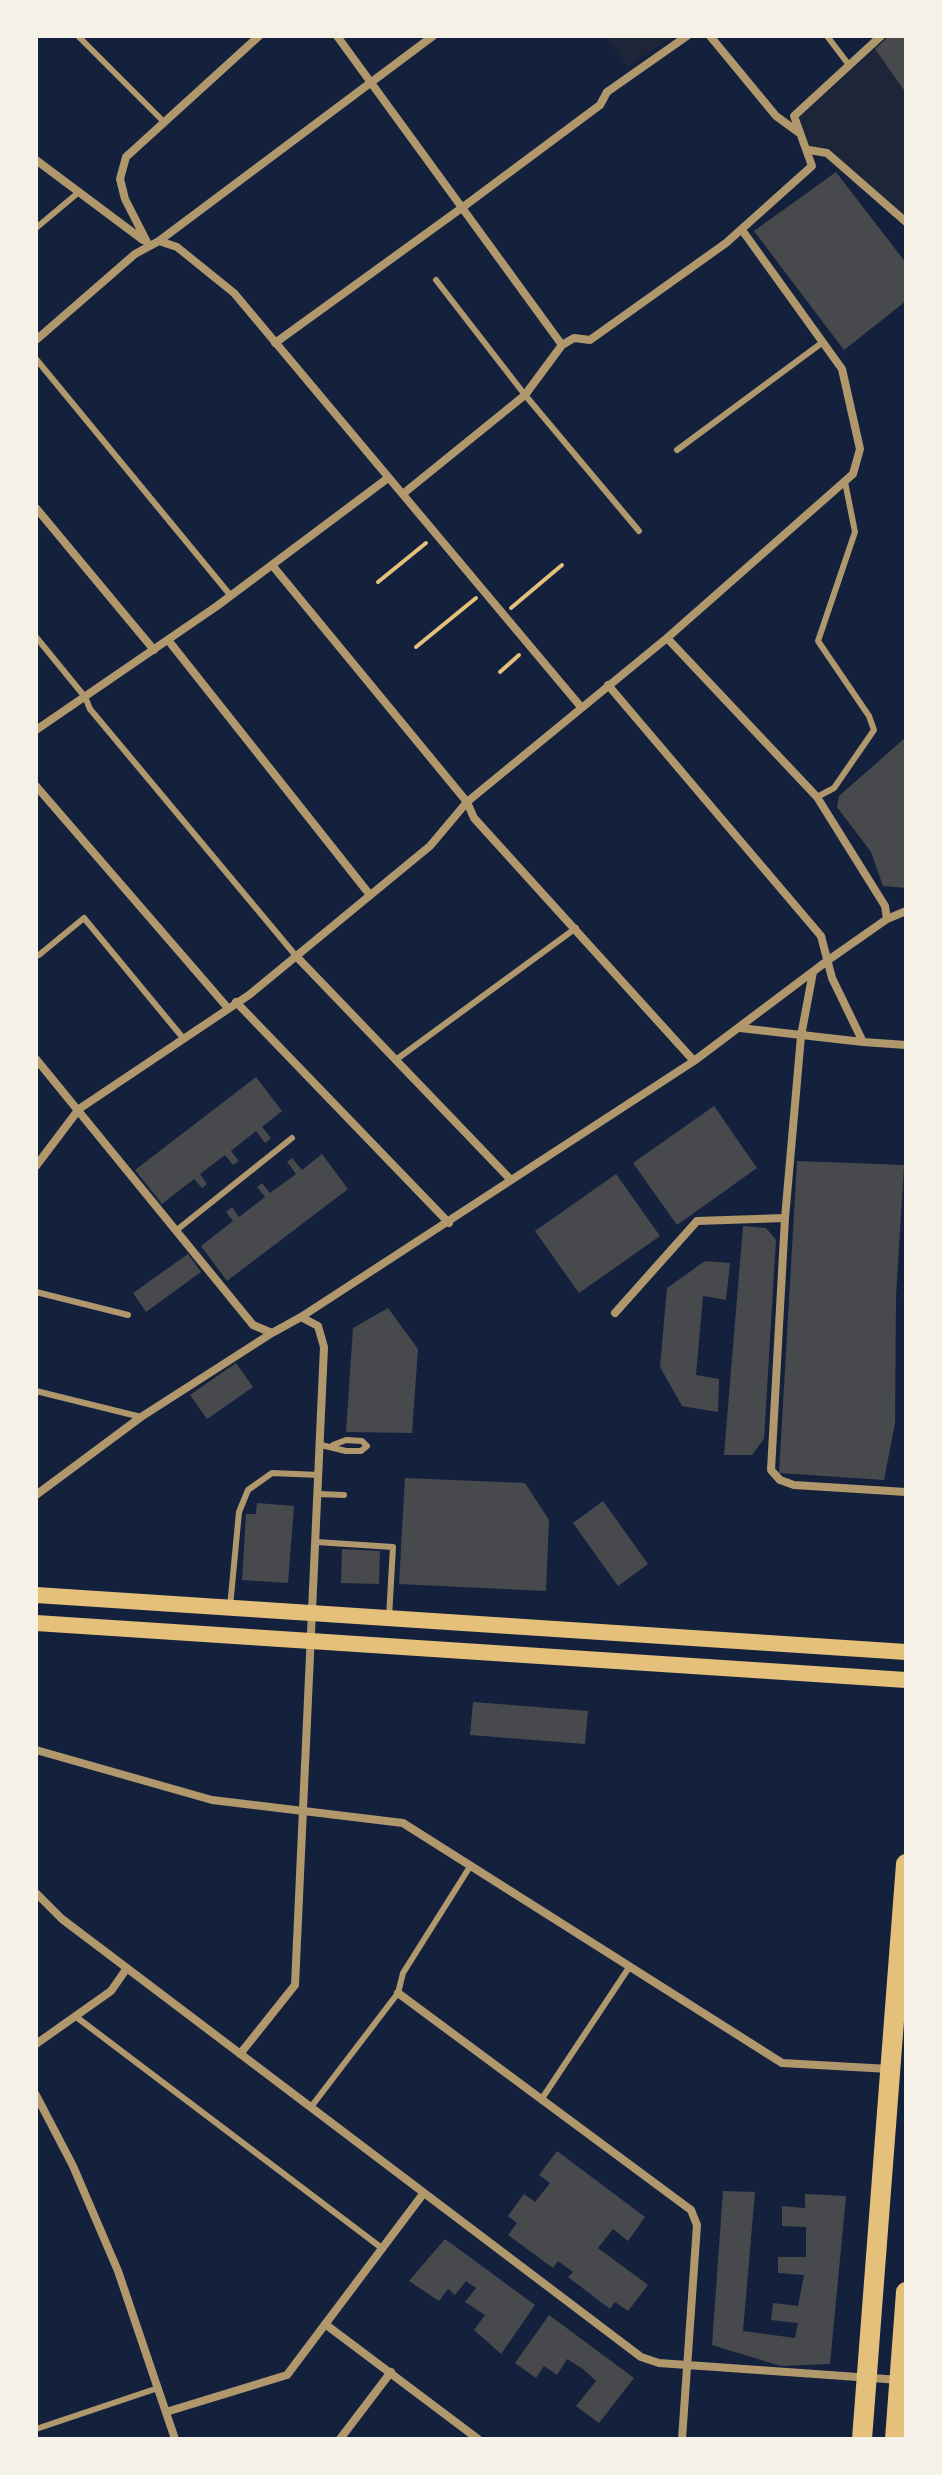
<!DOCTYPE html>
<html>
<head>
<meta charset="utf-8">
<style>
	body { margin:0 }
	#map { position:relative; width:942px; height:2475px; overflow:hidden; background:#14213d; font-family:Roboto,sans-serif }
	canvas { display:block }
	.frame { position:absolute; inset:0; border:38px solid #f6f1e7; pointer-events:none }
</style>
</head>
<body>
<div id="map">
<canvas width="942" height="2475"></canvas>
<div class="frame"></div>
</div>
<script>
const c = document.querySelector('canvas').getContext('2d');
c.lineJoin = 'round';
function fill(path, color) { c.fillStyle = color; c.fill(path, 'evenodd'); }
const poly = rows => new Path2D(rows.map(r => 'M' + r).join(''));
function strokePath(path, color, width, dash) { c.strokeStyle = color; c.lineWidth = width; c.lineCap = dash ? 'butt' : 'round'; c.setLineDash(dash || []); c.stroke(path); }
const green = poly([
	[605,36,673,36,628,67],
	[875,49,906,93,904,218,828,148,810,149,797,117]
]);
const building = poly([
	[889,36,906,36,906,93,875,49],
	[836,172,906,263,906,301,844,350,754,231],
	[906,737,906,888,883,886,871,852,837,807,839,796],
	[256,1077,282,1111,262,1127,271,1138,265,1143,256,1131,231,1151,239,1161,233,1165,225,1155,200,1174,207,1184,202,1188,194,1179,162,1204,135,1170],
	[714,1106,757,1168,677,1225,633,1163],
	[322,1154,348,1189,227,1281,201,1246,233,1221,226,1212,232,1207,239,1217,265,1197,257,1187,262,1183,270,1193,296,1174,287,1162,292,1158,302,1170],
	[797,1161,904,1165,896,1297,895,1423,884,1480,779,1473],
	[616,1174,660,1236,579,1293,535,1231],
	[743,1226,766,1228,776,1240,764,1439,752,1455,724,1455],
	[188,1254,201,1272,146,1312,133,1293],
	[705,1261,730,1263,726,1300,703,1296,696,1375,719,1379,718,1412,682,1406,660,1367,667,1288],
	[388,1308,418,1349,412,1433,346,1432,353,1328],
	[236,1363,253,1387,207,1419,190,1395],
	[405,1478,525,1483,549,1520,546,1591,399,1584],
	[603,1501,648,1564,618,1586,573,1523],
	[257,1503,294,1506,288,1583,242,1580,246,1514,256,1514],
	[342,1549,380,1551,379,1584,341,1583],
	[473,1702,588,1711,585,1744,470,1735],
	[557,2151,645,2217,628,2241,613,2229,598,2248,648,2285,628,2311,615,2302,610,2309,568,2277,573,2272,558,2261,553,2268,508,2235,517,2223,508,2216,524,2194,535,2202,550,2183,539,2175],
	[723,2191,755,2192,743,2331,795,2338,798,2323,771,2320,773,2303,798,2306,804,2275,778,2273,778,2257,806,2257,806,2227,782,2226,782,2206,805,2208,805,2194,846,2196,830,2364,781,2366,712,2345],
	[445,2239,535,2305,501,2354,474,2330,485,2315,465,2302,476,2288,466,2281,455,2295,448,2289,439,2301,409,2281],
	[549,2315,634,2378,599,2423,576,2406,596,2381,583,2369,567,2359,557,2375,544,2366,536,2378,515,2363]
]);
const path = poly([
	[378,582,426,543],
	[511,608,562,565],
	[416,647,476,598],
	[500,672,519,655]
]);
const service = poly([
	[78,36,163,121],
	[827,36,849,65],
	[36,228,79,192],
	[436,280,525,395,639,531],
	[36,359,231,596],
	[677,450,823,342],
	[36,637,85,697,90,709,296,956],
	[817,797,834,788,874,730,869,716,818,641,855,532,845,482],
	[39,955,84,918,183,1038],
	[397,1059,576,928],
	[178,1229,292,1138],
	[36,1292,128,1315],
	[36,1391,141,1417],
	[321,1445,346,1451,361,1451,367,1446],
	[333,1445,346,1440,362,1441,367,1446],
	[318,1494,344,1495],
	[316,1542,393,1547,389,1617],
	[230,1607,239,1512,248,1490,272,1473,319,1475],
	[75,2016,383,2249],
	[541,2100,630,1966],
	[311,2107,398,1993,403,1973,471,1865],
	[36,2429,158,2388]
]);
const minor = poly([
	[337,36,562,345],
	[710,36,776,116,798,132],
	[809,150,827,153,906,222],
	[36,160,143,240],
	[159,241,433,36],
	[149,246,125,199,120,179,126,157,259,36],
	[36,340,135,254,159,241,177,247,234,293,581,707],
	[275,343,463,207,600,105,607,92,687,36],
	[404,493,525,395,562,345,574,338,590,340,726,243,812,166,794,116,881,36],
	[36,508,154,650],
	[272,565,467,802,474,818,694,1061],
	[667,638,817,797,885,906,887,919],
	[168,640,370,895],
	[608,685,821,936,832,978,863,1042,906,1045],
	[36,730,217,606,388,478],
	[36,786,227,1007],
	[296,956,511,1180],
	[813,972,801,1036,785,1218,771,1470,780,1480,794,1485,906,1492],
	[236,1002,449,1223],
	[740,1028,863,1042],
	[36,1059,253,1325,272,1333,301,1317,318,1326,324,1347,295,1985,240,2054],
	[36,1166,79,1109,249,995,430,846,467,802,667,638,853,474,860,449,842,369,742,230],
	[615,1313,697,1221,785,1218],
	[301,1317,694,1061,827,961,887,919,906,911],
	[36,1495,141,1417,272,1333],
	[36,1750,212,1800,403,1823,782,2063,889,2069],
	[36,1893,62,1919,641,2357,659,2363,900,2380],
	[398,1993,691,2210,697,2225,682,2439],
	[36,2044,111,1991,127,1968],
	[36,2095,73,2166,118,2271,175,2439],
	[325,2324,478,2439],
	[166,2412,287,2375,423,2194],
	[340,2439,391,2372]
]);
const secondary = poly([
	[36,1595,906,1652],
	[36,1623,906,1680]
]);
const primary = poly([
	[862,2439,906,1864],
	[895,2439,906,2292]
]);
fill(green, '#1d2539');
fill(building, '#48494c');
strokePath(path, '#e5c07b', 4);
strokePath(service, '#b1986c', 6);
strokePath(minor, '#b1986c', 8);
strokePath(secondary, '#e5c07b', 16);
strokePath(primary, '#e5c07b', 20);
</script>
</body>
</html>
